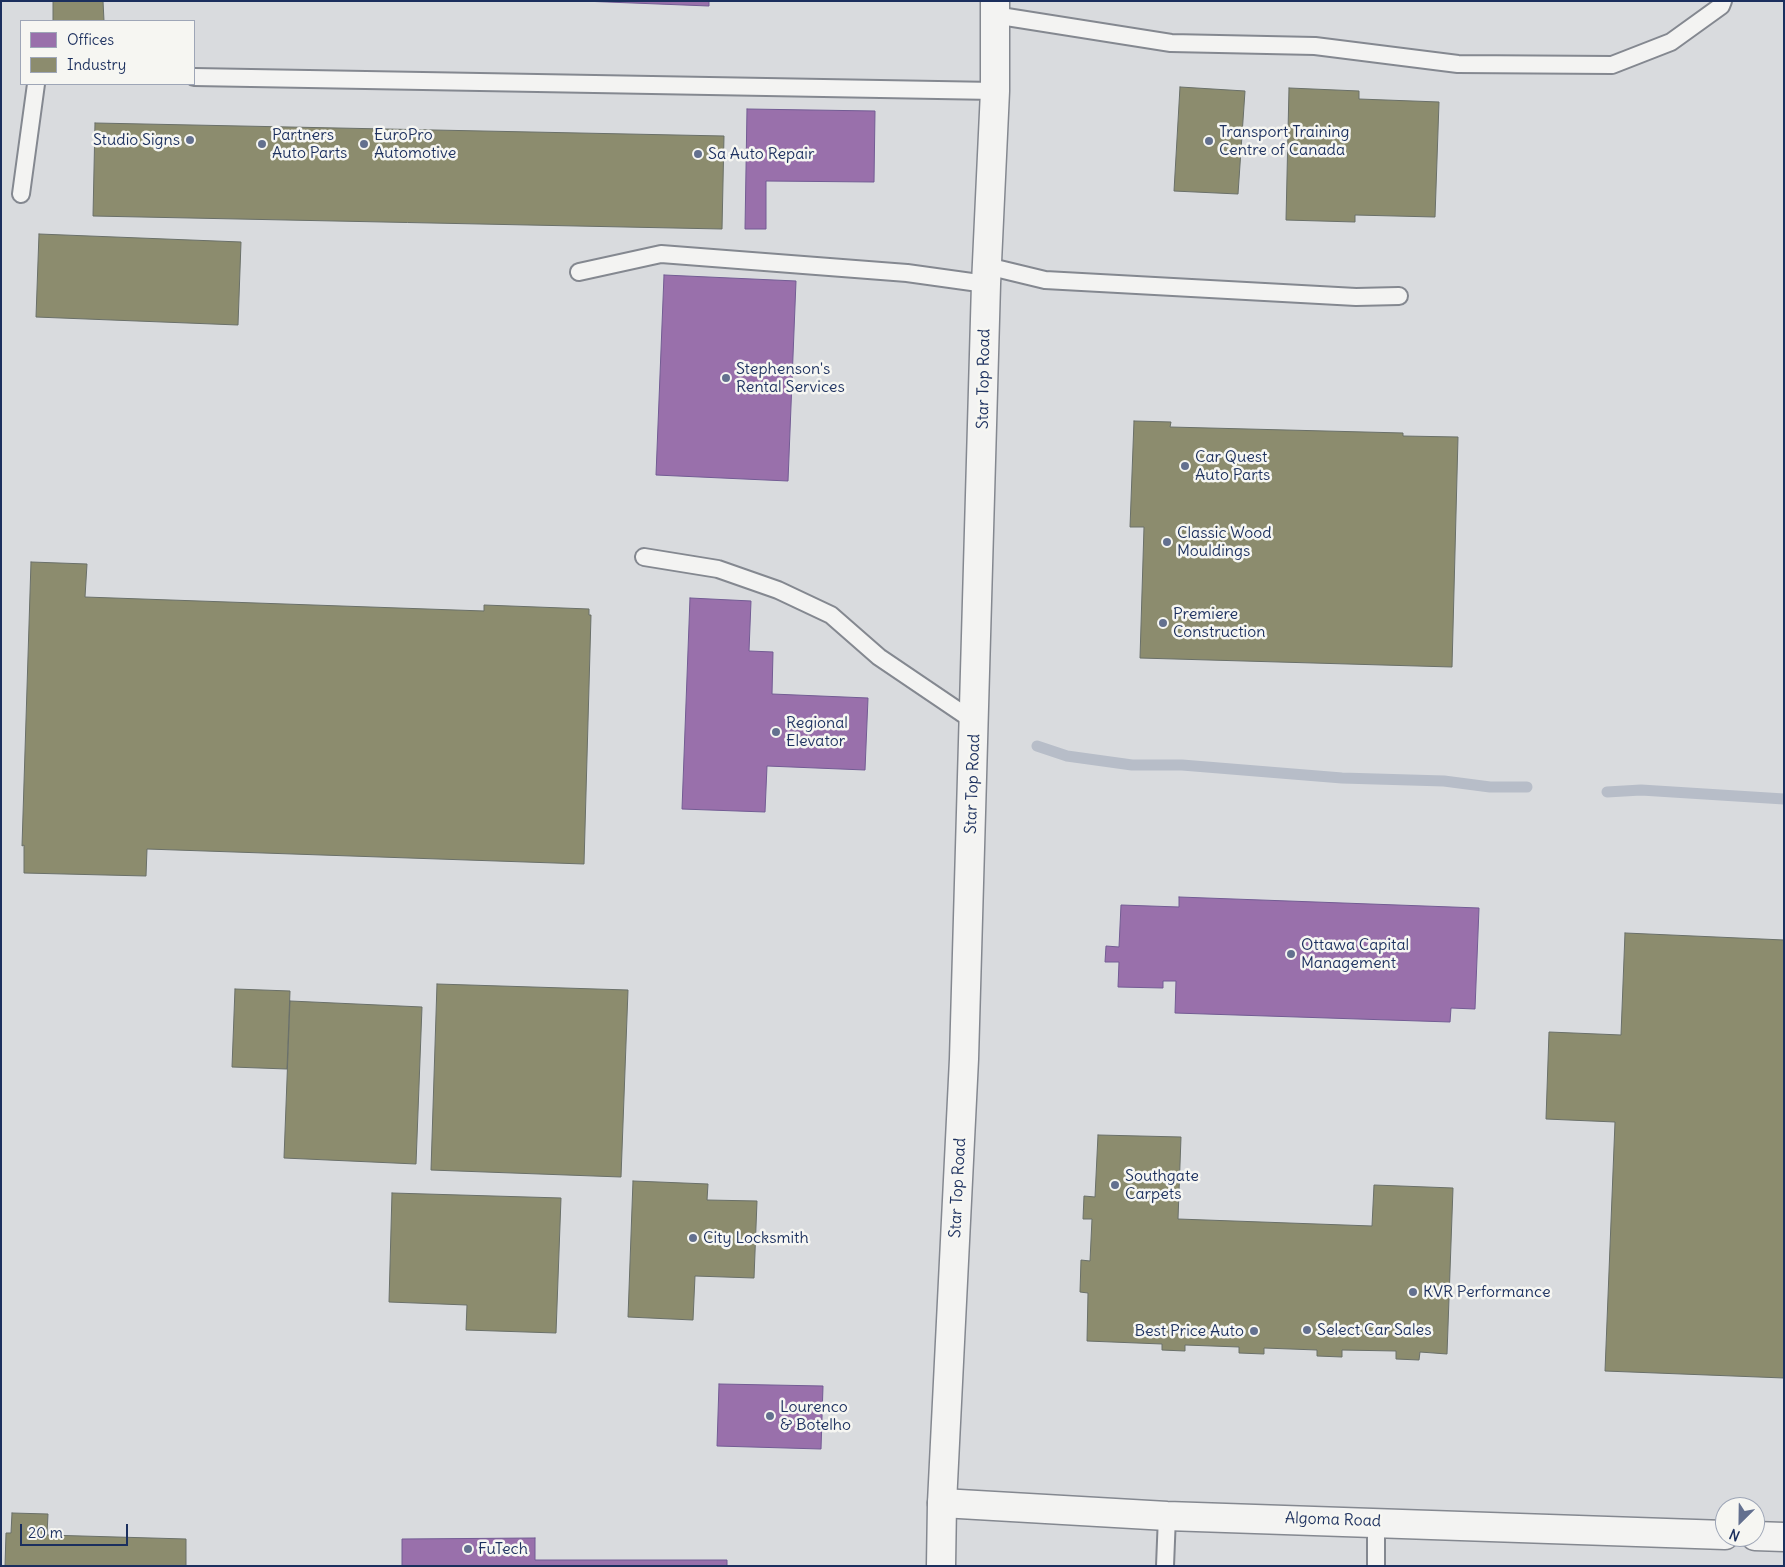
<!DOCTYPE html>
<html>
<head>
<meta charset="utf-8">
<style>
	body { margin:0 }
	#map { position:relative; width:1785px; height:1567px; overflow:hidden; background:#e9eae9; font-family:Delius,sans-serif }
	canvas { display:block }
	.frame { position:absolute; inset:0; border:2px solid #1b2f5e; pointer-events:none }
	.legend { position:absolute; left:20px; top:20px; width:175px; height:65px; box-sizing:border-box; background:#f6f6f2; border:1px solid #9ea6b7; margin:0; padding:6px 9px; list-style:none; font-size:15px; color:#1b2f5e }
	.legend li { display:flex; align-items:center; gap:10px; height:25px }
	.legend b { width:25px; border:1px solid #9ea6b7 }
	.north { position:absolute; left:1715px; top:1497px; width:50px; height:50px; box-sizing:border-box; background:#f6f6f2; border:1px solid #9ea6b7; border-radius:50%; rotate:203deg; font-size:14px; font-weight:700; line-height:20px; text-align:center; color:#1b2f5e }
	.north::after { content:''; display:block; margin:auto; width:18px; height:22px; background:#63708f; clip-path:polygon(50% 0,100% 100%,50% 72%,0 100%) }
	.scale { position:absolute; left:20px; top:1524px; width:108px; height:22px; box-sizing:border-box; border:2px solid #1b2f5e; border-top:0; padding-left:6px; font-size:15px; line-height:18px; white-space:nowrap; color:#1b2f5e; -webkit-text-stroke:4px #f6f6f2; paint-order:stroke }
</style>
</head>
<body>
<div id="map">
<canvas width="1785" height="1567"></canvas>
<div class="frame"></div>
<ul class="legend">
<li><b style="height:14px;background:#9970ab"></b>Offices</li>
<li><b style="height:14px;background:#8c8c6e"></b>Industry</li>
</ul>
<div class="north">N</div>
<div class="scale">20 m</div>
</div>
<script>
const c = document.querySelector('canvas').getContext('2d');
c.lineJoin = 'round';
function fill(path, color) { c.fillStyle = color; c.fill(path, 'evenodd'); }
const poly = rows => new Path2D(rows.map(r => 'M' + r).join(''));
function strokePath(path, color, width, dash) { c.strokeStyle = color; c.lineWidth = width; c.lineCap = dash ? 'butt' : 'round'; c.setLineDash(dash || []); c.stroke(path); }
function label(font, color, halo, rows, align = 'center') {
  c.font = font + ' Delius,sans-serif'; c.lineWidth = 5; c.setLineDash([]); c.textBaseline = 'middle'; c.strokeStyle = halo; c.fillStyle = color; for (const [text, x, y, turn = 0] of rows) {
    c.save(); c.translate(x, y); c.rotate((+turn || 0) * Math.PI / 180); c.textAlign = isNaN(turn) ? turn : align; if (halo) c.strokeText(text, 0, 0); c.fillText(text, 0, 0); c.restore();
  }
}
const built = poly([
	[1,1,1784,1,1784,1566,1,1566],
	[21,21,194,21,194,84,21,84],
	[1725,1507,1755,1507,1755,1537,1725,1537]
]);
const offices = poly([
	[582,1,709,1,709,6,582,1],
	[747,109,875,111,874,182,766,181,766,229,745,229,747,109],
	[664,275,796,281,788,481,656,475,664,275],
	[690,598,751,601,749,651,773,652,772,694,868,698,865,770,767,766,765,812,682,809,690,598],
	[1179,897,1479,908,1475,1009,1451,1008,1450,1022,1175,1013,1176,981,1163,981,1163,988,1118,987,1119,962,1105,962,1106,946,1119,947,1121,905,1179,907,1179,897],
	[719,1384,823,1386,821,1449,717,1446,719,1384],
	[535,1538,535,1560,727,1560,727,1566,402,1566,402,1539,535,1538]
]);
const industry = poly([
	[53,1,103,1,104,21,53,21,53,1],
	[1180,87,1245,91,1238,194,1174,191,1180,87],
	[1289,88,1359,91,1359,99,1439,102,1435,217,1355,215,1355,222,1286,220,1289,88],
	[95,123,724,136,722,229,93,216,95,123],
	[39,234,241,242,238,325,36,317,39,234],
	[1134,421,1171,422,1170,427,1403,433,1403,436,1458,437,1452,667,1140,658,1144,527,1130,527,1134,421],
	[31,562,87,564,85,597,484,611,484,605,589,609,589,615,591,615,584,864,147,849,146,876,24,873,24,845,22,846,31,562],
	[1625,933,1784,940,1784,1378,1605,1371,1615,1122,1546,1119,1549,1032,1621,1035,1625,933],
	[437,984,628,990,621,1177,431,1170,437,984],
	[235,989,290,991,287,1069,232,1067,235,989],
	[290,1001,422,1007,416,1164,284,1158,290,1001],
	[1098,1135,1181,1137,1178,1219,1372,1226,1374,1185,1453,1188,1447,1354,1420,1352,1419,1360,1396,1359,1396,1351,1342,1350,1342,1357,1317,1356,1317,1350,1264,1348,1264,1354,1239,1353,1239,1347,1185,1345,1185,1351,1162,1350,1162,1344,1087,1341,1088,1293,1080,1292,1081,1260,1090,1261,1092,1219,1083,1219,1084,1196,1095,1197,1098,1135],
	[633,1181,708,1184,707,1200,757,1201,754,1278,695,1276,693,1320,628,1317,633,1181],
	[392,1193,561,1198,556,1333,466,1330,467,1305,389,1302,392,1193],
	[12,1513,48,1514,47,1535,186,1539,186,1566,5,1566,6,1533,11,1533,12,1513]
]);
const stream = poly([
	[1037,746,1067,756,1132,765,1182,765,1342,778,1444,781,1490,787,1527,787],
	[1607,792,1641,790,1784,799]
]);
const service = poly([
	[994,15,1171,43,1315,46,1458,64,1612,65,1671,42,1721,6,1723,1],
	[194,77,995,91],
	[21,194,36,84],
	[987,266,1045,280,1356,297,1399,296],
	[579,272,661,254,907,273,986,284],
	[644,557,718,569,778,590,831,615,879,657,975,722],
	[1376,1522,1376,1566],
	[1165,1566,1167,1516]
]);
const minor = poly([
	[942,1503,1167,1516,1725,1535],
	[1755,1536,1784,1537]
]);
const tertiary = poly([
	[941,1566,942,1503,964,1059,986,284,995,91,995,1]
]);
const markers = [
	[190,140,5,"#63708f"],
	[1209,141,5,"#63708f"],
	[262,144,5,"#63708f"],
	[364,144,5,"#63708f"],
	[698,154,5,"#63708f"],
	[726,378,5,"#63708f"],
	[1185,466,5,"#63708f"],
	[1167,542,5,"#63708f"],
	[1163,623,5,"#63708f"],
	[776,732,5,"#63708f"],
	[1291,954,5,"#63708f"],
	[1115,1185,5,"#63708f"],
	[693,1238,5,"#63708f"],
	[1413,1292,5,"#63708f"],
	[1307,1330,5,"#63708f"],
	[1254,1331,5,"#63708f"],
	[770,1416,5,"#63708f"],
	[468,1549,5,"#63708f"]
];
const poiNames = [
	["Transport Training",1219,132],
	["Centre of Canada",1219,150],
	["Partners",272,135],
	["Auto Parts",272,153],
	["EuroPro",374,135],
	["Automotive",374,153],
	["Studio Signs",180,140,"right"],
	["Sa Auto Repair",708,154],
	["Stephenson's",736,369],
	["Rental Services",736,387],
	["Car Quest",1195,457],
	["Auto Parts",1195,475],
	["Classic Wood",1177,533],
	["Mouldings",1177,551],
	["Premiere",1173,614],
	["Construction",1173,632],
	["Regional",786,723],
	["Elevator",786,741],
	["Ottawa Capital",1301,945],
	["Management",1301,963],
	["Southgate",1125,1176],
	["Carpets",1125,1194],
	["City Locksmith",703,1238],
	["KVR Performance",1423,1292],
	["Select Car Sales",1317,1330],
	["Best Price Auto",1244,1331,"right"],
	["Lourenco",780,1407],
	["& Botelho",780,1425],
	["FuTech",478,1549]
];
const streetNames = [
	["Star Top Road",984,379,-89],
	["Star Top Road",973,784,-88],
	["Star Top Road",958,1188,-87],
	["Algoma Road",1333,1520,2]
];
fill(built, '#d9dbde');
fill(offices, '#9970ab');
strokePath(offices, '#735c94', 1);
fill(industry, '#8c8c6e');
strokePath(industry, '#6a7069', 1);
strokePath(stream, '#b7bdc8', 11);
strokePath(service, '#848890', 20);
strokePath(minor, '#848890', 31);
strokePath(tertiary, '#848890', 31);
strokePath(service, '#f3f3f2', 16);
strokePath(minor, '#f3f3f2', 28);
strokePath(tertiary, '#f3f3f2', 28);
for (const [x, y, r, color] of markers) { const dot = new Path2D(); dot.arc(x, y, r, 0, 2 * Math.PI); c.fillStyle = color; c.fill(dot); strokePath(dot, '#f6f6f2', 2); }
label('16px', '#1b2f5e', '#f6f6f2', poiNames, 'left');
label('16px', '#1b2f5e', '#f6f6f2', streetNames);
</script>
</body>
</html>
